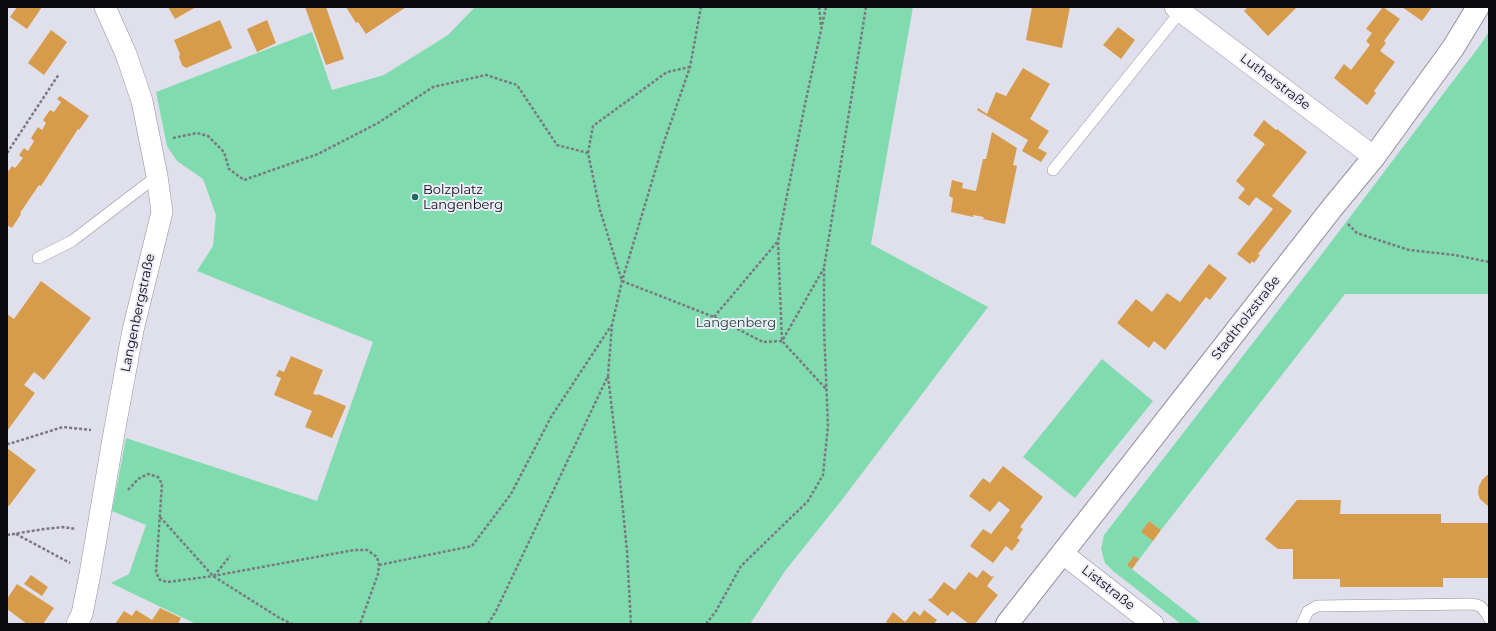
<!DOCTYPE html>
<html>
<head>
<meta charset="utf-8">
<style>
	body { margin:0 }
	#map { position:relative; width:1496px; height:631px; overflow:hidden; background:#e0dfec; font-family:Montserrat,sans-serif }
	canvas { display:block }
	.frame { position:absolute; inset:0; border:8px solid #0b0b0f; pointer-events:none }
</style>
</head>
<body>
<div id="map">
<canvas width="1496" height="631"></canvas>
<div class="frame"></div>
</div>
<script>
const c = document.querySelector('canvas').getContext('2d');
c.lineJoin = 'round';
function fill(path, color) { c.fillStyle = color; c.fill(path, 'evenodd'); }
const poly = rows => new Path2D(rows.map(r => 'M' + r).join(''));
function strokePath(path, color, width, dash) { c.strokeStyle = color; c.lineWidth = width; c.lineCap = dash ? 'butt' : 'round'; c.setLineDash(dash || []); c.stroke(path); }
function label(font, color, halo, rows, align = 'center') {
  c.font = font + ' Montserrat,sans-serif'; c.lineWidth = 4; c.setLineDash([]); c.textBaseline = 'middle'; c.strokeStyle = halo; c.fillStyle = color; for (const [text, x, y, turn = 0] of rows) {
    c.save(); c.translate(x, y); c.rotate((+turn || 0) * Math.PI / 180); c.textAlign = isNaN(turn) ? turn : align; if (halo) c.strokeText(text, 0, 0); c.fillText(text, 0, 0); c.restore();
  }
}
const green = poly([
	[475,7,913,7,871,244,988,307,841,501,785,571,750,624,196,624,111,583,129,574,146,525,112,511,126,438,317,501,373,342,197,271,213,246,216,215,203,179,177,161,167,146,156,92,312,32,332,90,384,75,448,35],
	[1489,31,1489,294,1345,294,1161,530,1149,521,1142,532,1153,541,1132,569,1202,624,1181,624,1113,571,1105,563,1101,549,1104,535,1325,250,1481,44],
	[1102,359,1153,401,1075,498,1023,457]
]);
const building = poly([
	[17,7,42,7,27,29,10,17],
	[168,7,196,7,175,19],
	[305,7,326,7,344,59,326,65],
	[346,7,406,7,366,34,358,22,356,23],
	[1032,7,1070,7,1062,48,1026,40],
	[1248,7,1297,7,1268,36,1244,11],
	[1383,7,1400,19,1384,41,1386,43,1380,51,1395,62,1374,91,1376,93,1367,105,1334,78,1344,64,1351,70,1370,45,1366,41,1372,33,1366,29],
	[1402,7,1432,7,1422,21],
	[220,20,232,48,186,68,182,65,179,57,180,54,174,40],
	[267,20,276,43,257,52,247,29],
	[1118,27,1135,40,1121,59,1103,45],
	[51,30,67,42,44,75,28,63],
	[1023,68,1050,84,1030,119,1049,131,1038,148,1047,153,1041,162,1022,151,1028,140,977,110,978,108,987,114,996,92,1006,96],
	[60,96,89,116,79,130,78,129,41,186,39,185,20,213,21,214,12,228,7,225,7,180,8,179,7,178,7,173,12,166,15,168,23,158,19,155,24,148,28,151,34,141,31,138,38,127,42,130,46,123,43,120,50,110,54,112,61,102,57,99],
	[1264,120,1276,130,1277,129,1307,152,1272,196,1292,211,1258,254,1260,255,1254,263,1252,261,1250,264,1237,254,1273,209,1256,197,1249,206,1238,198,1245,189,1236,181,1265,144,1253,135],
	[992,132,1017,148,1013,165,1017,166,1005,224,983,219,984,217,973,215,973,217,951,212,953,198,949,196,952,180,963,183,962,188,976,191,983,159,986,159],
	[1209,264,1227,278,1210,300,1206,297,1165,350,1154,341,1149,348,1117,323,1136,299,1152,312,1167,293,1180,302],
	[41,281,91,318,44,380,34,372,24,385,35,393,7,431,7,314,14,319],
	[291,356,323,370,313,394,318,395,318,394,346,406,332,438,305,427,312,411,274,395,281,378,276,376,279,370,284,372],
	[7,448,36,470,9,506,7,505],
	[1003,466,1043,497,1020,527,1023,529,1017,538,1020,540,1012,551,1006,546,993,563,970,546,983,529,991,534,1010,510,999,501,990,512,969,496,983,478,990,483],
	[1487,475,1489,475,1489,507,1480,499,1478,493,1479,486,1482,480],
	[1297,500,1341,500,1340,514,1441,514,1441,523,1489,523,1489,578,1443,578,1443,587,1340,587,1340,579,1293,579,1293,549,1278,549,1265,539],
	[1149,521,1161,530,1153,541,1141,532],
	[1134,556,1139,559,1132,569,1127,565],
	[983,570,992,577,995,575,987,586,998,595,975,624,969,624,952,611,948,616,928,600,930,598,931,599,944,582,955,590,969,572,977,578],
	[31,575,48,587,42,596,24,584],
	[17,584,54,608,43,624,27,624,7,609,7,599],
	[160,608,181,618,178,624,115,624,124,611,132,616,136,610,152,620],
	[924,610,937,620,934,624,888,624,886,622,893,612,905,622,914,611,920,616]
]);
const path = poly([
	[819,7,821,25],
	[826,7,804,109,778,241,782,341,827,390],
	[173,138,197,133,208,136,224,152,229,169,244,180,318,154,378,123,433,87,486,75,517,85,557,145,588,153,600,210,622,281,714,317,763,342,782,341,824,268],
	[7,153,59,74],
	[588,153,593,126,667,72,690,67],
	[1348,224,1357,233,1409,250,1455,255,1489,262],
	[714,317,778,241],
	[608,376,618,461,627,551,631,624],
	[7,443,9,444,63,427,91,430],
	[128,490,138,479,148,474,158,477,162,484,156,572,160,580,168,582,213,576,354,550,367,550,377,557,379,565,378,574,360,624],
	[160,517,213,576,278,617,292,624],
	[16,534,70,563],
	[7,535,44,529,63,527,76,529],
	[379,565,472,546,511,494,551,417,611,326],
	[214,576,230,556],
	[488,624,496,611,608,376,612,325,622,281,663,145,690,67,701,7],
	[706,624,716,611,741,566,808,501,823,475,828,426,824,328,824,268,866,7]
]);
const lane = poly([
	[1053,170,1181,11],
	[38,258,72,241,157,176],
	[1302,624,1308,611,1317,606,1473,604,1480,606,1487,614,1489,618]
]);
const street = poly([
	[1175,7,1374,157],
	[1062,553,1153,624],
	[77,624,82,614,90,574,114,433,133,330,162,212,157,176,142,101,126,54,105,7]
]);
const secondary = poly([
	[1007,624,1332,208,1374,157,1453,48,1478,7]
]);
const markers = [
	[415,197,4,"#216960"]
];
const streetNames = [
	["Lutherstraße",1275,82,37],
	["Langenbergstraße",138,313,-78],
	["Stadtholzstraße",1246,318,-52],
	["Liststraße",1108,588,38]
];
const poiNames = [
	["Bolzplatz",423,190],
	["Langenberg",423,205]
];
const parkNames = [
	["Langenberg",736,323]
];
fill(green, '#80dcaf');
fill(building, '#d69c4b');
strokePath(lane, '#93929e', 12);
strokePath(street, '#93929e', 22);
strokePath(secondary, '#93929e', 24);
strokePath(path, '#797981', 2.5, [3, 2]);
strokePath(lane, '#fff', 11);
strokePath(street, '#fff', 21);
strokePath(secondary, '#fff', 22);
for (const [x, y, r, color] of markers) { const dot = new Path2D(); dot.arc(x, y, r, 0, 2 * Math.PI); c.fillStyle = color; c.fill(dot); strokePath(dot, '#edecf9', 1.5); }
label('13px', '#0b0b0f', '#edecf9', streetNames);
label('13px', '#0b0b0f', '#edecf9', poiNames, 'left');
label('13px', '#16412e', '#edecf9', parkNames);
</script>
</body>
</html>
